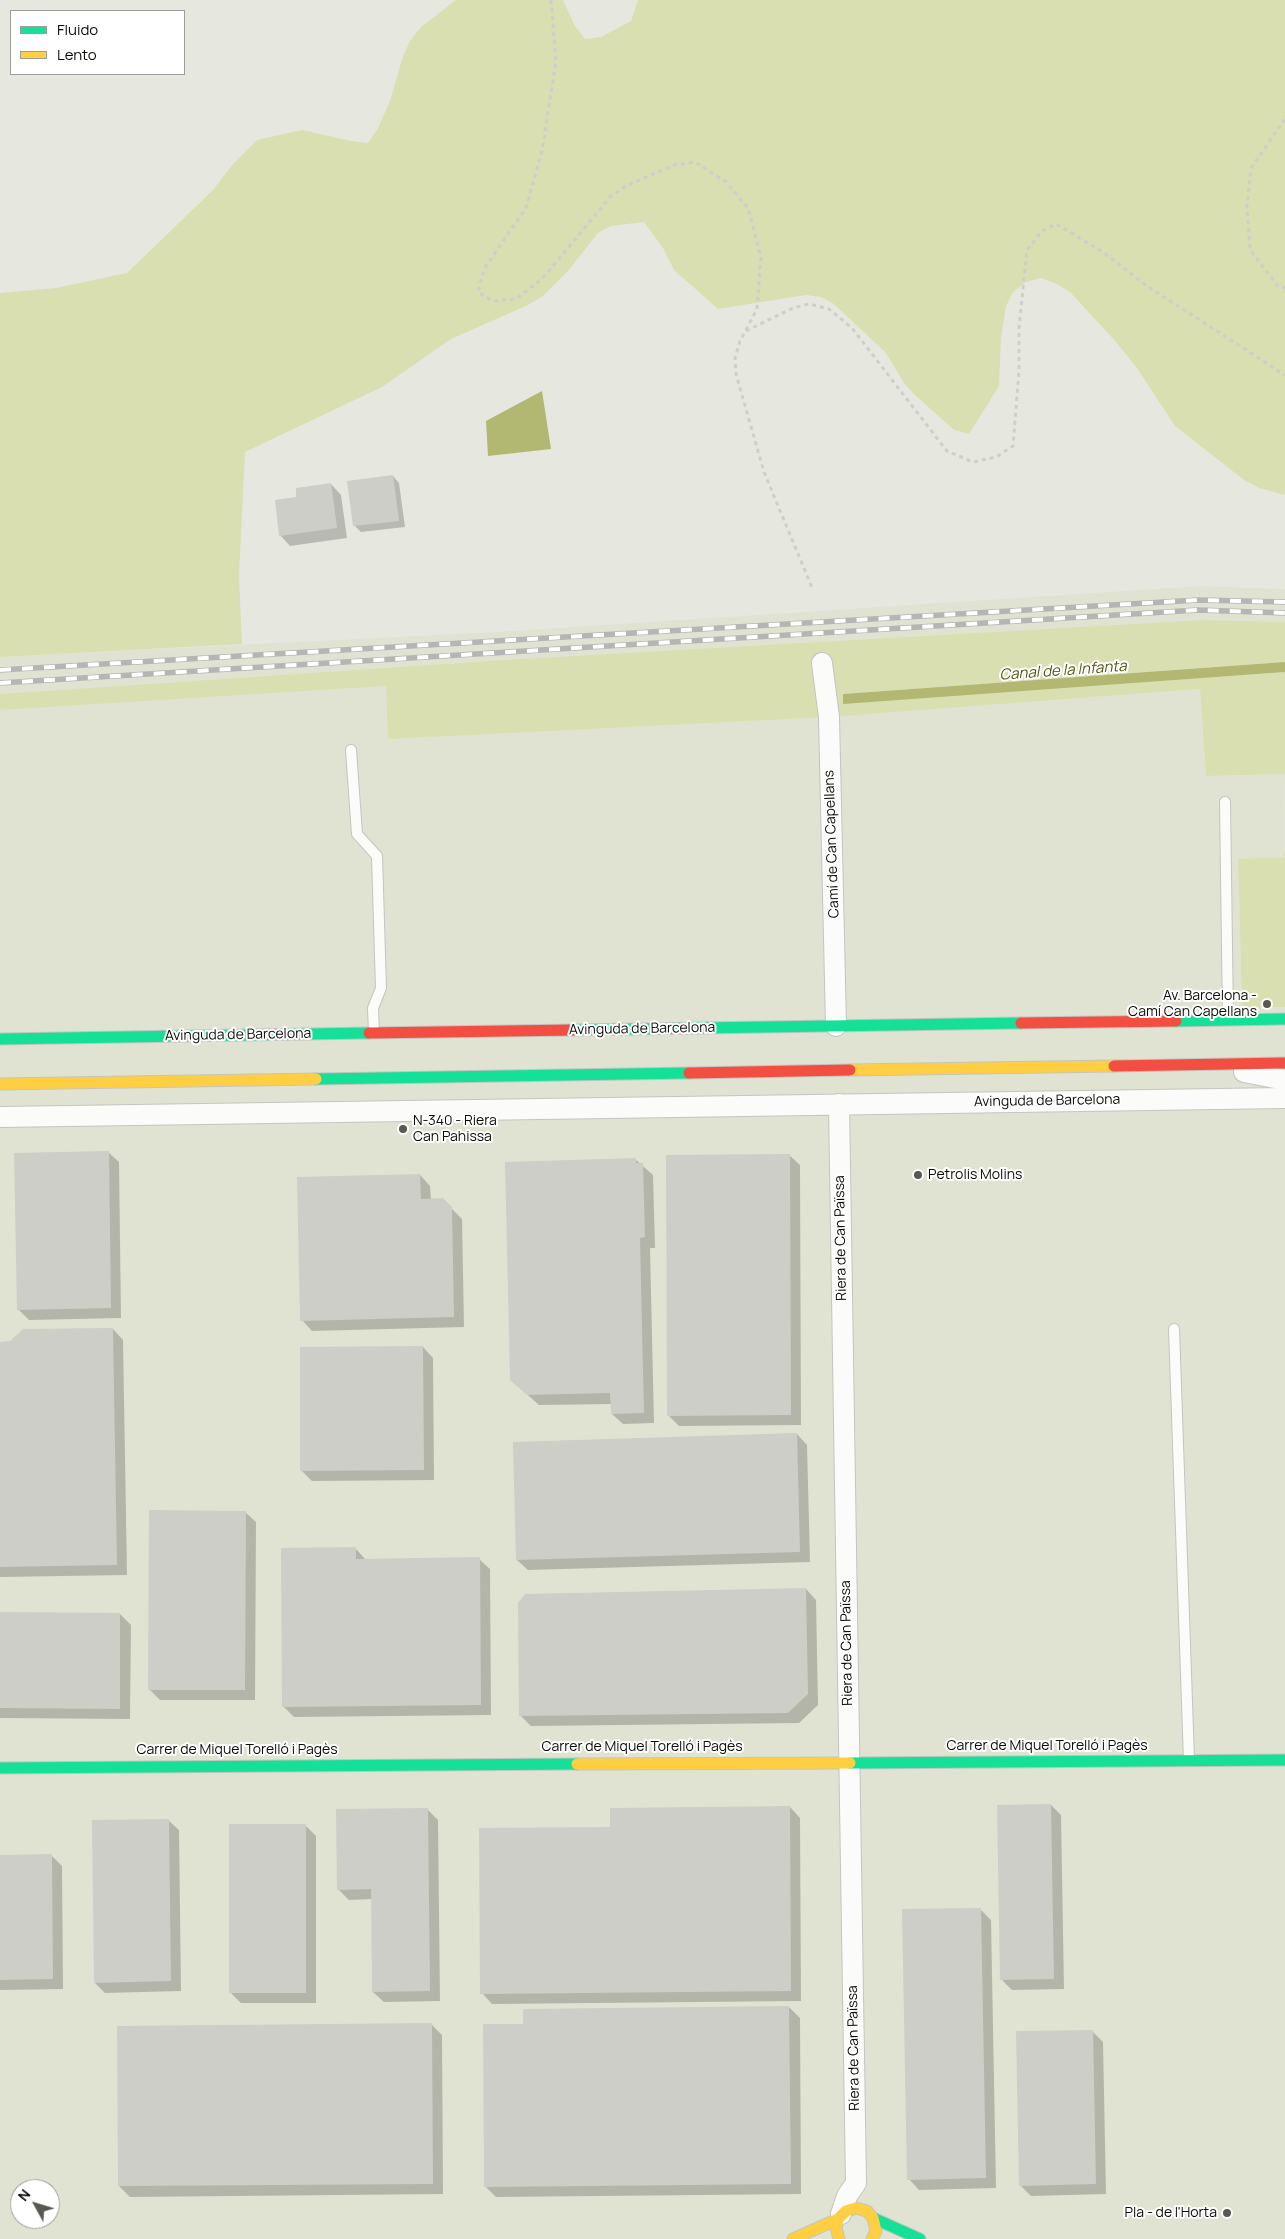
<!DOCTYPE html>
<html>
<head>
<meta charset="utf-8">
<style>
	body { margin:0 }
	#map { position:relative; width:1285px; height:2239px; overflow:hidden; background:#e6e8e0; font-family:Manrope,sans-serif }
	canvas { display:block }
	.legend { position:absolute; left:10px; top:10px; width:175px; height:65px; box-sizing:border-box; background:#fff; border:1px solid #9d9e9c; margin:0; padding:6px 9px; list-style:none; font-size:15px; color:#0b0c07 }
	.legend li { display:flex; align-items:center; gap:10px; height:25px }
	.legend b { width:25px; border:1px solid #9d9e9c }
	.north { position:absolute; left:10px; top:2179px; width:50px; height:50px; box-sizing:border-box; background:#fff; border:1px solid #9d9e9c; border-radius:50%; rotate:309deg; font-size:14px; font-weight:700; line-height:20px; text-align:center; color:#0b0c07 }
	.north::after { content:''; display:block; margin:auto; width:18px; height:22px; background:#585953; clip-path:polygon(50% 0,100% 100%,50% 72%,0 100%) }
</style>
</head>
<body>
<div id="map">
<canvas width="1285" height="2239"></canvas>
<ul class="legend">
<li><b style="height:6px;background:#16e098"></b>Fluido</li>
<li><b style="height:6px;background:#ffcf43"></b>Lento</li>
</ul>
<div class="north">N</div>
</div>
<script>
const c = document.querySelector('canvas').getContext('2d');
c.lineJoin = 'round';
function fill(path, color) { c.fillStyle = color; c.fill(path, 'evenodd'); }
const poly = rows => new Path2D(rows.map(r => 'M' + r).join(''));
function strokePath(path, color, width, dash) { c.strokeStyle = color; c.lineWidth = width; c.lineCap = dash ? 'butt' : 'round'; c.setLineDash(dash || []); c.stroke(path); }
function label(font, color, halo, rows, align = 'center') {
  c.font = font + ' Manrope,sans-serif'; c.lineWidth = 4; c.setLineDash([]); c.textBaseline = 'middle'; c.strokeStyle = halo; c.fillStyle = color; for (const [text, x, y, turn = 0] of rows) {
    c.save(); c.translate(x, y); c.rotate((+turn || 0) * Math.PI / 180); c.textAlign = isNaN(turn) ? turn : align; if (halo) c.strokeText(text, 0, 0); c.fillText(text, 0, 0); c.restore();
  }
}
const built = poly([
	[1200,586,1285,589,1285,622,1202,620,503,660,0,694,0,657,496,632],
	[386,686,388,738,829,717,1200,689,1206,776,1285,774,1284,857,1238,860,1242,1008,1285,1007,1285,2239,0,2239,0,710],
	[20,2189,50,2189,50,2219,20,2219]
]);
const green = poly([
	[456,0,563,0,575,26,585,39,601,37,631,21,638,0,1285,0,1285,495,1259,488,1244,480,1175,426,1137,368,1116,342,1070,292,1057,284,1041,278,1026,282,1013,292,1006,306,1001,338,999,386,969,434,954,430,915,395,904,383,886,353,834,304,821,297,806,295,718,309,674,270,663,248,644,222,611,226,598,233,568,271,543,296,528,305,451,339,382,387,245,452,239,576,242,644,0,657,0,293,56,288,127,273,213,190,233,164,257,140,302,130,351,141,368,143,377,130,390,101,403,56,410,41,421,27],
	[1202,620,1285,622,1285,662,843,694,843,703,1285,672,1285,774,1206,776,1200,689,829,717,388,739,386,686,0,710,0,694,503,660],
	[1285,845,1285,1007,1242,1008,1238,859,1284,857]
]);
const water = poly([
	[542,391,551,449,488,456,486,421],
	[1285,662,1285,672,843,704,843,694]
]);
const shadow = poly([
	[393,476,399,483,405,527,361,532,354,525],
	[331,484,341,495,347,538,290,546,280,535,297,498],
	[108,1152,119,1162,121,1318,29,1320,18,1309],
	[789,1155,800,1165,801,1425,679,1426,669,1416],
	[636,1160,653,1175,655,1248,650,1248,654,1423,623,1424,612,1414,612,1404,539,1405,511,1380],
	[420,1175,430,1186,431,1200,442,1199,462,1219,464,1327,312,1331,302,1320],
	[113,1329,123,1340,127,1575,0,1577,0,1343],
	[423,1347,433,1358,434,1480,312,1481,302,1471],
	[797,1434,807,1445,810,1562,528,1570,517,1560],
	[245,1512,256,1522,255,1700,160,1700,149,1689],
	[355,1548,366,1560,479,1559,490,1569,491,1715,294,1717,283,1706],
	[806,1589,816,1600,818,1705,799,1723,531,1726,520,1715],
	[120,1614,131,1625,130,1719,0,1718,0,1653],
	[1051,1805,1061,1815,1064,1989,1012,1990,1001,1979],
	[790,1807,800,1818,801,2001,492,2004,482,1993,611,1828],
	[427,1809,438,1820,440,2001,384,2002,373,1992,372,1899,349,1900,338,1889],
	[168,1820,179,1830,181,1991,105,1993,95,1983],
	[305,1825,316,1836,316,2003,241,2003,230,1992],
	[51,1855,62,1866,63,1989,0,1990,0,1856],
	[980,1909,991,1920,996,2188,919,2190,909,2179],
	[789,2007,800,2018,801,2194,496,2197,486,2187,525,2025],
	[431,2024,442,2035,443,2194,130,2197,119,2186],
	[1092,2031,1103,2042,1106,2194,1031,2196,1020,2185]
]);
const building = poly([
	[393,475,399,521,353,526,347,481],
	[331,483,337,528,279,536,275,500,296,497,296,488],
	[109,1151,111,1308,17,1310,14,1153],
	[790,1154,791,1415,667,1416,666,1155],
	[636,1158,636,1163,643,1163,645,1237,640,1238,644,1413,611,1414,610,1393,527,1395,510,1380,505,1162],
	[420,1174,421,1199,443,1198,452,1207,454,1317,300,1321,297,1177],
	[113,1328,117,1565,0,1567,0,1342,10,1341,23,1329],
	[423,1346,424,1470,300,1471,300,1347],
	[797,1433,800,1552,516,1560,513,1442],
	[149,1510,246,1511,245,1690,148,1690],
	[356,1547,356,1559,480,1557,481,1705,282,1707,281,1548],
	[806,1588,808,1694,788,1713,519,1716,518,1603,525,1594],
	[0,1612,120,1613,120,1709,0,1708],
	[1051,1804,1054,1979,1000,1980,997,1805],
	[790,1806,791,1991,480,1994,479,1828,610,1827,610,1808],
	[428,1808,430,1991,372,1992,371,1889,337,1890,336,1809],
	[169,1819,171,1981,94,1983,92,1820],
	[229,1824,306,1824,306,1993,229,1993],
	[52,1854,53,1979,0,1980,0,1855],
	[981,1908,986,2178,907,2180,902,1909],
	[789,2006,791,2184,484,2187,483,2024,523,2024,523,2009],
	[432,2023,433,2184,118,2186,117,2026],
	[1093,2030,1096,2184,1019,2186,1016,2031]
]);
const path = poly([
	[551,0,556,61,542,151,526,208,484,269,478,292,493,301,516,299,543,278,611,196,628,185,674,165,695,162,726,182,748,208,761,257,757,309,740,341,735,358,736,374,764,472,813,590],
	[1285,119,1251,168,1247,206,1250,250,1278,286,1285,288],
	[746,331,793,308,809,304,829,309,852,328,947,451,973,462,996,457,1013,446,1019,371,1019,328,1027,250,1042,231,1056,224,1103,252,1147,286,1285,375]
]);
const lane = poly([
	[351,750,357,834,377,856,381,988,373,1008,374,1032],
	[1225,802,1228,1019],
	[1174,1329,1189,1760]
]);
const street = poly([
	[822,663,829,717,836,1026],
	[1244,1072,1285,1080],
	[839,1104,856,2183,847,2196,841,2214],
	[0,1117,1285,1098]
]);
const fast = poly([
	[1176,1021,1285,1019],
	[573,1030,1021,1023],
	[0,1039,369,1033],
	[316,1079,689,1073],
	[850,1763,1285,1760],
	[0,1768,577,1764],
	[873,2218,920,2239]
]);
const slow = poly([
	[850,1070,1114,1066],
	[0,1084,316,1079],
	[577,1764,850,1763],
	[793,2239,838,2219],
	[839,2239,836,2228,838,2219,846,2211,856,2208,867,2211,873,2218,876,2231,872,2239]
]);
const jam = poly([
	[1021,1023,1176,1021],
	[369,1033,573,1030],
	[1114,1066,1285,1063],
	[689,1073,850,1070]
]);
const rail = poly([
	[0,670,1198,600,1285,602],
	[0,683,1198,610,1285,613]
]);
const markers = [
	[1267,1004,5,"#585953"],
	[403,1129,5,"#585953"],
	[918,1175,5,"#585953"],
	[1227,2213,5,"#585953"]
];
const streetNames = [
	["Camí de Can Capellans",832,844,-92],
	["Avinguda de Barcelona",642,1029,-1],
	["Avinguda de Barcelona",238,1035,-1],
	["Avinguda de Barcelona",1047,1101,-1],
	["Riera de Can Païssa",841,1238,-91],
	["Riera de Can Païssa",847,1643,-91],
	["Carrer de Miquel Torelló i Pagès",1047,1746],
	["Carrer de Miquel Torelló i Pagès",642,1747],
	["Carrer de Miquel Torelló i Pagès",237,1750],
	["Riera de Can Païssa",854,2048,-91]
];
const poiNames = [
	["Av. Barcelona -",1257,996],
	["Camí Can Capellans",1257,1012],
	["N-340 - Riera",413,1121,"left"],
	["Can Pahissa",413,1137,"left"],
	["Petrolis Molins",928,1175,"left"],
	["Pla - de l'Horta",1217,2213]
];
const waterNames = [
	["Canal de la Infanta",1063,671,-4]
];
fill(built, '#e0e3d2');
fill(green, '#d9dfb1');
fill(water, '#b2b771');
fill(shadow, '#0003');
fill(building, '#cdcec7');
strokePath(lane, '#c4c5bf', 12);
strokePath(street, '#c4c5bf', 22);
strokePath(fast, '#c4c5bf', 13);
strokePath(slow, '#c4c5bf', 13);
strokePath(jam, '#c4c5bf', 13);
strokePath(path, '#cececc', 3, [4, 4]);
strokePath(lane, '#fbfcfa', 10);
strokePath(street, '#fbfcfa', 20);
strokePath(fast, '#16e098', 11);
strokePath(slow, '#ffcf43', 11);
strokePath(jam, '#f24e42', 11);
strokePath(rail, '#b5b5b4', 5.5);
strokePath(rail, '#fff', 4, [11]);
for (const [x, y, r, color] of markers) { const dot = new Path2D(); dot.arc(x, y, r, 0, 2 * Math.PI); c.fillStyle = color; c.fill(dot); strokePath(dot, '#fff', 2); }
label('14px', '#0b0c07', '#fff', streetNames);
label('14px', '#0b0c07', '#fff', poiNames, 'right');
label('italic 15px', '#545911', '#fff', waterNames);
</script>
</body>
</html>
